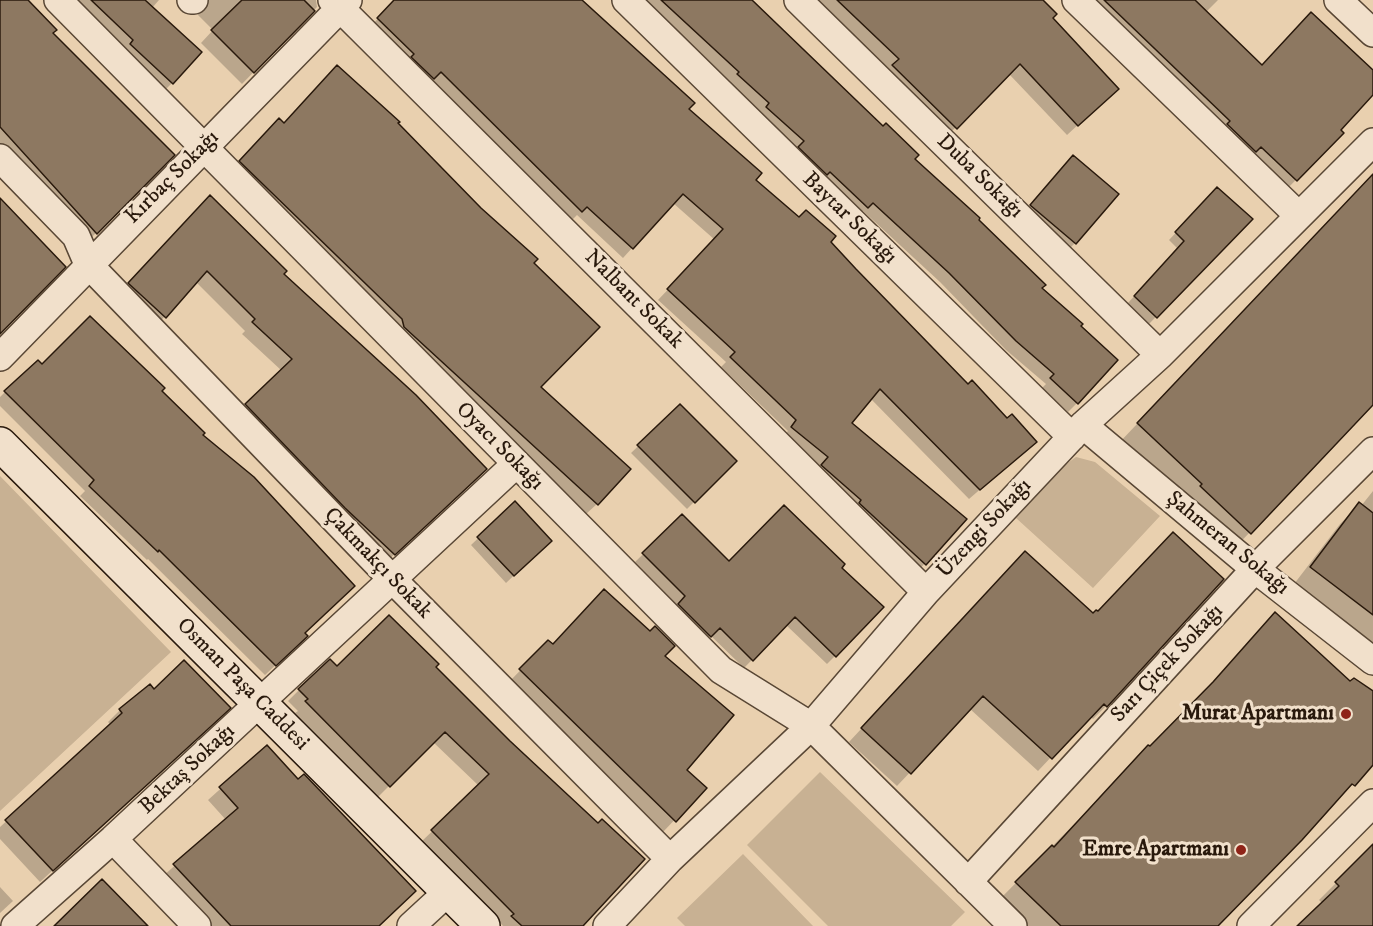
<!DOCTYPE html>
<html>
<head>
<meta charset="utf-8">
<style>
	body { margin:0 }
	canvas { display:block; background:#e9d0af }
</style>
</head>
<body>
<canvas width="1373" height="926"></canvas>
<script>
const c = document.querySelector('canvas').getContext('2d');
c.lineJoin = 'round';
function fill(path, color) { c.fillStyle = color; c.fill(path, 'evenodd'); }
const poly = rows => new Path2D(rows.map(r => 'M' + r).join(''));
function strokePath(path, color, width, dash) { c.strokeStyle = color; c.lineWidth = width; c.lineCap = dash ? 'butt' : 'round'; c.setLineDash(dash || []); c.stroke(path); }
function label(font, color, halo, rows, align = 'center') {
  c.font = font + ' "IM FELL DW Pica",serif'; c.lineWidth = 6; c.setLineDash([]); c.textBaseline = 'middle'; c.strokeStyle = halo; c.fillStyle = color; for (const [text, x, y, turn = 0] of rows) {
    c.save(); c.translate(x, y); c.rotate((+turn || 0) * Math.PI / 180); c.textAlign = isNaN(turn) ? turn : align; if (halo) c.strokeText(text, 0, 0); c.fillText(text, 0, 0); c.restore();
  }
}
const green = poly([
	[1076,457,1095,462,1160,516,1093,588,1016,518,1061,468],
	[0,476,171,652,0,811],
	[820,772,965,912,951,926,828,926,747,845],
	[743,854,813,926,685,926,677,918]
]);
const shadow = poly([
	[0,0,25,0,51,33,173,155,89,240,0,144],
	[78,0,159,0,152,8,172,83,161,94,75,7,80,2],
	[193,0,316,0,317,7,242,84,201,43,213,30,198,15,196,3],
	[396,0,581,0,754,180,828,242,968,386,1035,442,969,499,870,398,850,423,965,520,915,574,782,437,788,431,721,367,726,362,658,300,715,240,673,203,623,258,577,215,572,220,368,29],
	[644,0,749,0,977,220,1040,289,1077,403,1068,412,1042,388,1046,384,1006,350,940,282,863,211,858,216,758,117,761,113,729,84,731,82],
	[815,0,1041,0,1106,99,1067,135,1009,74,945,138,882,77,889,70],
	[1082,0,1218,0,1206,12,1262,66,1373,72,1373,93,1339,130,1342,133,1285,191],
	[284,124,396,124,532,263,539,387,597,504,586,514,230,173,268,131],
	[1062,168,1075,243,1064,254,1020,217],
	[1373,175,1373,403,1230,553,1118,444],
	[1217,189,1250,220,1149,324,1127,304,1178,249,1169,240],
	[199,208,282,274,474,480,384,564,236,416,282,371,242,334,245,331,196,282,154,328,118,295],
	[42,366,160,391,201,435,303,633,296,646,265,675,148,559,147,560,80,496,85,491,0,406,0,397,5,392],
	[680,406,735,461,687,509,631,453],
	[1373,491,1373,642,1358,631,1354,636,1291,588,1340,524,1360,504,1361,506],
	[515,503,550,541,506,583,471,545],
	[682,516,729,563,840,568,835,656,827,664,786,625,744,668,710,635,702,644,671,613,678,606,635,562],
	[1012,566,1093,615,1222,579,1106,706,1093,719,1090,716,1038,771,970,709,897,786,849,742],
	[1275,614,1350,684,1373,693,1373,763,1216,926,1020,926,996,903,1193,704],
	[548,642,552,645,663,656,685,770,705,788,663,832,509,682],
	[434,667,581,926,503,926,421,842,479,786,433,742,378,797,295,713,298,711,288,701,299,690,337,669],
	[154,691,217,720,40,882,0,839,0,827,111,725,108,722,120,710],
	[267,747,378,926,208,926,162,877,226,820,208,800],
	[1373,846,1373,926,1299,926,1322,903,1319,900],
	[0,887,13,901,0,913]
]);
const building = poly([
	[0,0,28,0,57,30,53,33,175,155,97,234,0,127,0,0],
	[91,0,145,0,202,52,173,84,130,44,133,40,91,0],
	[242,0,304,0,315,11,254,73,211,30,242,0],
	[394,0,582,0,695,103,689,109,762,173,756,180,799,217,806,210,836,236,831,242,856,269,968,384,972,380,1007,418,1012,414,1037,442,980,490,880,389,852,423,967,519,926,565,859,503,861,500,821,465,828,457,791,427,796,420,730,357,735,352,667,289,723,229,683,194,633,249,587,207,582,212,441,72,434,79,411,57,414,54,377,18,394,0],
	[661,0,752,0,883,126,886,123,919,155,915,159,980,218,979,220,1046,285,1042,288,1083,324,1081,326,1118,360,1078,404,1050,378,1054,374,1016,341,949,273,873,203,868,208,830,172,827,175,798,147,804,141,766,107,769,103,737,74,739,72,661,0],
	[837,0,1043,0,1057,14,1053,18,1119,89,1078,126,1020,64,957,129,892,65,899,59,837,0],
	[1104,0,1195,0,1262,65,1311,12,1373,70,1373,95,1341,130,1344,133,1297,181,1261,147,1256,152,1227,124,1230,121,1104,0],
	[337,65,400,122,398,123,481,208,538,259,534,263,600,327,541,387,631,469,598,505,404,327,402,319,239,161,279,118,284,123,337,65],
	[1073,155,1119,194,1076,244,1030,205,1073,155],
	[1373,174,1373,405,1251,534,1200,486,1202,484,1137,423,1373,174],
	[1217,187,1253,219,1157,318,1134,296,1184,241,1175,232,1217,187],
	[210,195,287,271,284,274,416,395,487,469,395,555,345,508,245,404,292,359,252,322,255,319,207,271,166,318,128,283,210,195],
	[0,198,66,267,0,334,0,198],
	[90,316,165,388,162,391,205,433,203,435,254,477,355,586,305,633,308,636,276,666,159,550,158,552,89,486,94,480,4,391,38,360,42,364,90,316],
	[680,404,737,461,695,503,637,445,680,404],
	[515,501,552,541,514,576,477,537,515,501],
	[1359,502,1373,513,1373,615,1310,567,1359,502],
	[784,505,845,564,842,568,884,607,836,657,795,617,753,661,720,628,711,637,678,604,685,596,642,553,682,514,729,561,784,505],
	[1173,532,1224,579,1107,707,1104,704,1052,759,983,696,911,774,861,728,1025,551,1093,613,1096,610,1098,611,1173,532],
	[604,589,650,631,655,626,675,646,665,656,734,715,687,770,707,788,676,822,519,669,548,640,553,644,604,589],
	[1275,612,1350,681,1354,678,1373,691,1373,765,1355,786,1352,784,1302,840,1218,926,1061,926,1015,882,1052,845,1054,847,1148,745,1150,746,1213,682,1275,612],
	[389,615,439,664,436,667,510,741,598,823,602,819,645,859,583,926,522,926,511,916,514,914,431,830,489,774,445,732,390,787,305,701,308,699,298,689,330,659,337,666,389,615],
	[184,660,231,708,53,871,5,820,122,713,119,709,150,684,154,689,184,660],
	[267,745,298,779,304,774,416,891,379,926,231,926,173,864,238,808,219,787,267,745],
	[1373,844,1373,926,1297,926,1339,886,1335,882,1373,844],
	[102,879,148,926,54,926,102,879]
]);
const street = poly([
	[58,0,721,670,811,726,1013,926],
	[191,0,194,0],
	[332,0,926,592],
	[626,0,1072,437],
	[798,0,1160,355],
	[1076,0,1298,215],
	[1338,0,1373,33],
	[0,158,76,236,88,264,392,579,670,859],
	[0,357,348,0],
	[1083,425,1255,569,1373,661],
	[113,839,197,926],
	[968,882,1255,569,1373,451],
	[15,926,113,839,516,464],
	[411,926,449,891],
	[607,926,670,859,811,726,926,592,1083,425,1160,355,1373,142],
	[1251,926,1373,803]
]);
const secondary = poly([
	[0,444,483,926]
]);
const markers = [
	[1346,714,6,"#8f2418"],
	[1241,850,6,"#8f2418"]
];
const streetNames = [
	["Duba Sokağı",979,177,44],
	["Kırbaç Sokağı",173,178,-45],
	["Baytar Sokağı",849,219,44],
	["Nalbant Sokak",633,300,45],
	["Oyacı Sokağı",499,447,45],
	["Üzengi Sokağı",985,529,-47],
	["Şahmeran Sokağı",1227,544,39],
	["Çakmakçı Sokak",377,564,46],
	["Sarı Çiçek Sokağı",1168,664,-47],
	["Osman Paşa Caddesi",242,685,45],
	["Bektaş Sokağı",188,770,-43]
];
const poiNames = [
	["Murat Apartmanı",1334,714],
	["Emre Apartmanı",1229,850]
];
fill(green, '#c8b193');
fill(shadow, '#0003');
fill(building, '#8d7861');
strokePath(building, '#29190c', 1.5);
strokePath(street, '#594735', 30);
strokePath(secondary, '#29190c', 36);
strokePath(street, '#f1e0cb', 27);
strokePath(secondary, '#f1e0cb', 33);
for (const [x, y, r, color] of markers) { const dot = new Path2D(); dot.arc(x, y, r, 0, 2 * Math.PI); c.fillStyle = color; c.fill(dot); strokePath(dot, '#f1e0cb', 2); }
label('22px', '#29190c', '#f1e0cb', streetNames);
label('bold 22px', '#29190c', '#f1e0cb', poiNames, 'right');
</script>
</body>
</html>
